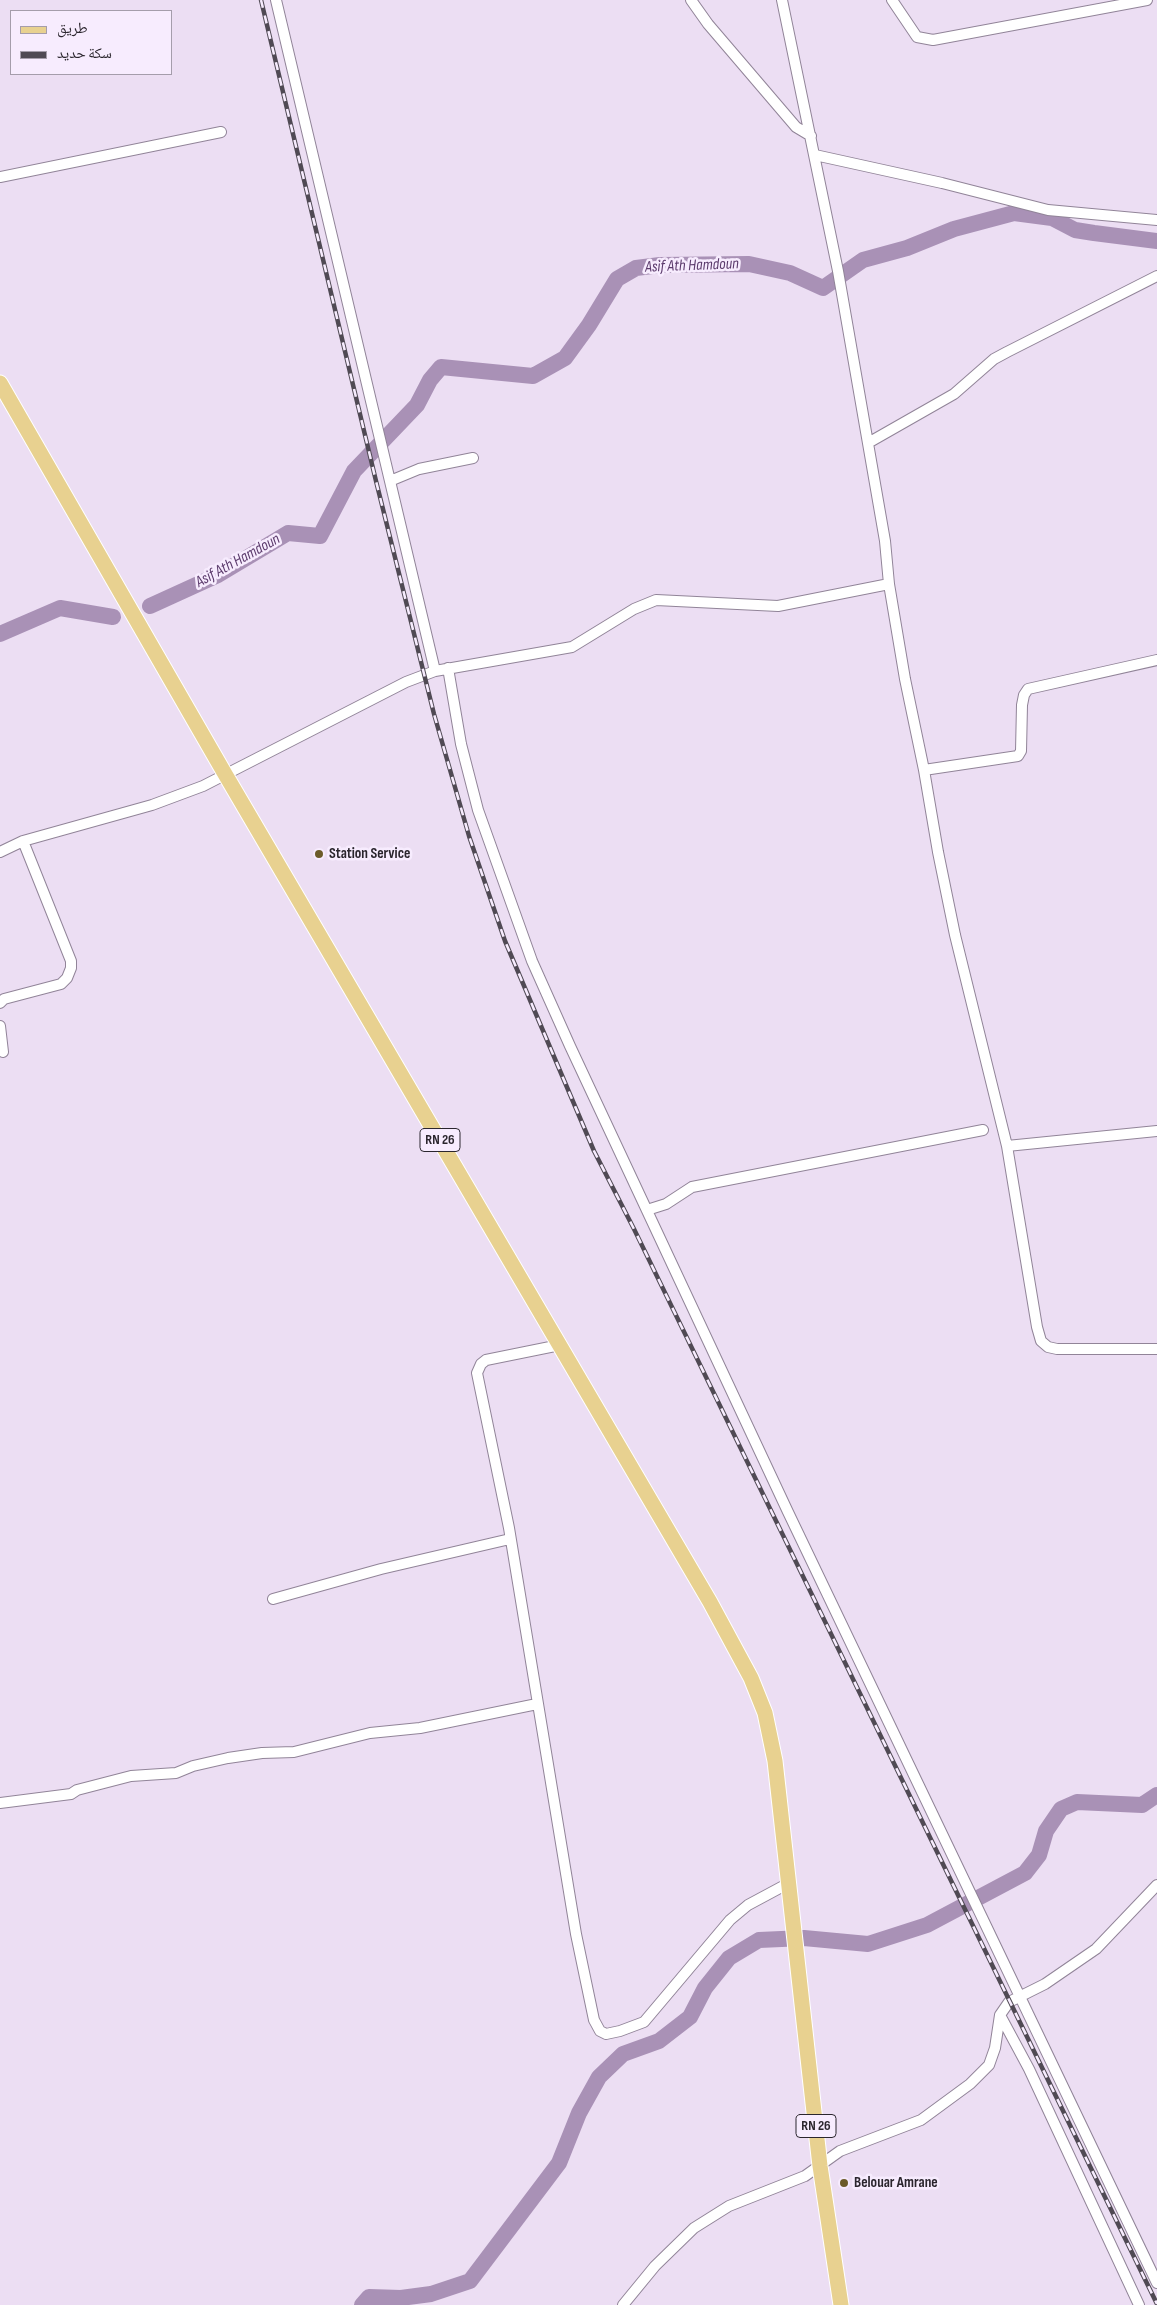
<!DOCTYPE html>
<html>
<head>
<meta charset="utf-8">
<style>
	body { margin:0 }
	#map { position:relative; width:1157px; height:2305px; overflow:hidden; background:#ecdef3; font-family:"Sofia Sans Condensed","Noto Naskh Arabic",sans-serif }
	canvas { display:block }
	.legend { position:absolute; left:10px; top:10px; width:162px; height:65px; box-sizing:border-box; background:#f7ecfe; border:1px solid #a59dab; margin:0; padding:6px 9px; list-style:none; font-size:15px; color:#2b262e }
	.legend li { display:flex; align-items:center; gap:10px; height:25px }
	.legend b { width:25px; border:1px solid #a59dab }
</style>
</head>
<body>
<div id="map">
<canvas width="1157" height="2305"></canvas>
<ul class="legend">
<li><b style="height:6px;background:#e8d190"></b>طريق</li>
<li><b style="height:6px;background:#504a54"></b>سكة حديد</li>
</ul>
</div>
<script>
const c = document.querySelector('canvas').getContext('2d');
c.lineJoin = 'round';
const poly = rows => new Path2D(rows.map(r => 'M' + r).join(''));
function strokePath(path, color, width, dash) { c.strokeStyle = color; c.lineWidth = width; c.lineCap = dash ? 'butt' : 'round'; c.setLineDash(dash || []); c.stroke(path); }
function label(font, color, halo, rows, align = 'center') {
  c.font = font + ' "Sofia Sans Condensed",sans-serif'; c.lineWidth = 5; c.setLineDash([]); c.textBaseline = 'middle'; c.strokeStyle = halo; c.fillStyle = color; for (const [text, x, y, turn = 0] of rows) {
    c.save(); c.translate(x, y); c.rotate((+turn || 0) * Math.PI / 180); c.textAlign = isNaN(turn) ? turn : align; if (halo) c.strokeText(text, 0, 0); c.fillText(text, 0, 0); c.restore();
  }
}
const river = poly([
	[150,606,218,575,288,533,320,536,354,471,417,405,430,380,441,367,533,376,565,358,589,325,617,279,636,268,660,265,749,264,790,273,823,288,863,260,907,248,954,229,1014,213,1052,218,1075,230,1094,233,1157,241],
	[0,634,60,608,113,617],
	[362,2305,369,2297,401,2298,431,2294,470,2281,559,2163,579,2113,599,2077,623,2054,659,2041,690,2017,705,1988,729,1958,759,1940,804,1938,868,1944,927,1925,1025,1873,1039,1855,1046,1831,1061,1809,1077,1802,1142,1805,1157,1795]
]);
const street = poly([
	[276,0,435,671],
	[691,0,708,24,796,127,811,136],
	[782,0,838,271,885,541,889,584,905,679,924,770,938,852,955,935,1007,1146,1037,1327,1041,1341,1048,1347,1057,1349,1157,1349],
	[892,0,917,37,933,40,1147,0],
	[815,155,942,183,1048,210,1157,220],
	[0,177,221,132],
	[868,443,954,394,994,359,1007,352,1157,276],
	[390,481,419,469,473,458],
	[448,668,461,744,478,810,532,961,570,1046,788,1512,1157,2283],
	[924,770,1018,756,1021,751,1022,705,1024,695,1028,689,1157,660],
	[0,852,23,841,152,805,203,786,406,682,435,671,572,647,634,609,656,600,778,606,889,584],
	[0,1003,4,999,61,984,67,978,71,968,71,961,23,841],
	[0,1026,3,1052],
	[1007,1146,1157,1131],
	[647,1210,666,1204,692,1187,983,1130],
	[560,1345,486,1360,481,1364,477,1373,509,1528,576,1934,594,2020,600,2031,606,2034,620,2031,644,2022,730,1920,748,1905,789,1883],
	[273,1599,381,1569,510,1539],
	[0,1803,71,1794,77,1790,131,1776,176,1773,193,1766,228,1758,262,1753,294,1752,370,1733,420,1728,537,1704],
	[1000,2015,1029,2069,1139,2305],
	[623,2305,655,2266,694,2228,729,2206,805,2176,840,2151,921,2120,970,2084,989,2065,995,2048,1000,2015,1009,2002,1045,1984,1096,1949,1157,1885]
]);
const primary = poly([
	[0,383,225,774,710,1602,751,1678,765,1713,775,1761,820,2166,841,2305]
]);
const rail = poly([
	[261,0,376,481,434,714,469,836,505,941,594,1151,634,1229,1157,2304]
]);
const markers = [
	[319,854,5,"#6c5b29"],
	[844,2183,5,"#6c5b29"]
];
const shields = [
	[440,1140,40],
	[816,2126,40]
];
const shieldNames = [
	["RN 26",440,1140],
	["RN 26",816,2126]
];
const poiNames = [
	["Station Service",329,854],
	["Belouar Amrane",854,2183]
];
const waterNames = [
	["Asif Ath Hamdoun",692,266,-2],
	["Asif Ath Hamdoun",238,561,-29]
];
strokePath(river, '#a991b6', 16);
strokePath(street, '#918498', 12);
strokePath(primary, '#fff', 17);
strokePath(street, '#fff', 10);
strokePath(primary, '#e8d190', 15);
strokePath(rail, '#504a54', 4.5);
strokePath(rail, '#f7ecfe', 2.5, [8]);
for (const [x, y, r, color] of markers) { const dot = new Path2D(); dot.arc(x, y, r, 0, 2 * Math.PI); c.fillStyle = color; c.fill(dot); strokePath(dot, '#f7ecfe', 2); }
for (const [x, y, w] of shields) { const box = new Path2D(); box.roundRect(x - w / 2, y - 11.5, w, 23, 4); c.fillStyle = '#f7ecfe'; c.fill(box); strokePath(box, '#2b262e', 1); }
label('bold 14px', '#2b262e', null, shieldNames);
label('bold 15px', '#2b262e', '#f7ecfe', poiNames, 'left');
label('italic 16px', '#5b3a6c', '#f7ecfe', waterNames);
</script>
</body>
</html>
